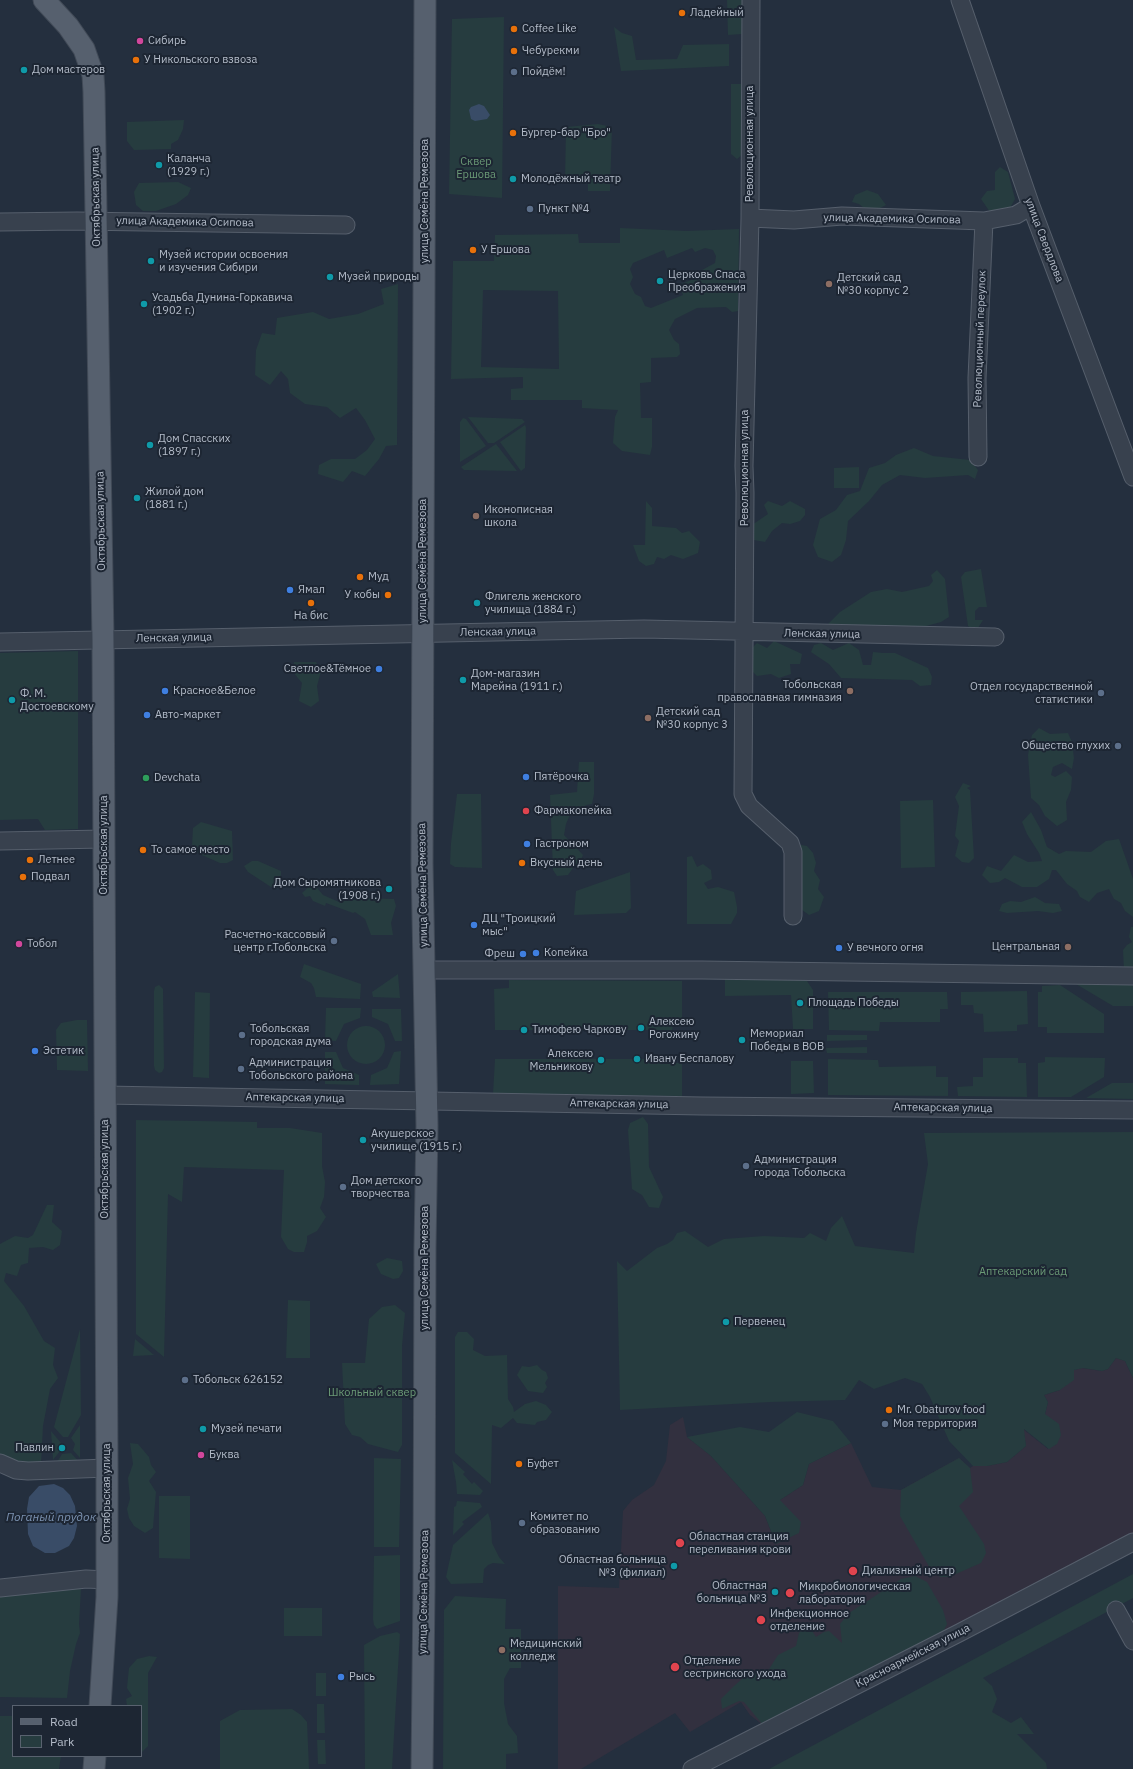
<!DOCTYPE html>
<html>
<head>
<meta charset="utf-8">
<style>
	body { margin:0 }
	#map { position:relative; width:1133px; height:1769px; overflow:hidden; background:#242f3e; font-family:"IBM Plex Sans",sans-serif }
	canvas { display:block }
	.legend { position:absolute; left:12px; top:1705px; width:130px; height:52px; box-sizing:border-box; background:#1d2633; border:1px solid #59626f; margin:0; padding:5px 7px; list-style:none; font-size:12px; color:#b4bcc9 }
	.legend li { display:flex; align-items:center; gap:8px; height:20px }
	.legend b { width:20px; border:1px solid #59626f }
</style>
</head>
<body>
<div id="map">
<canvas width="1133" height="1769"></canvas>
<ul class="legend">
<li><b style="height:5px;background:#56606e"></b>Road</li>
<li><b style="height:11px;background:#263c3f"></b>Park</li>
</ul>
</div>
<script>
const c = document.querySelector('canvas').getContext('2d');
c.lineJoin = 'round';
function fill(path, color) { c.fillStyle = color; c.fill(path, 'evenodd'); }
const poly = rows => new Path2D(rows.map(r => 'M' + r).join(''));
function strokePath(path, color, width, dash) { c.strokeStyle = color; c.lineWidth = width; c.lineCap = dash ? 'butt' : 'round'; c.setLineDash(dash || []); c.stroke(path); }
function label(font, color, halo, rows, align = 'center') {
  c.font = font + ' "IBM Plex Sans",sans-serif'; c.lineWidth = 4; c.setLineDash([]); c.textBaseline = 'middle'; c.strokeStyle = halo; c.fillStyle = color; for (const [text, x, y, turn = 0] of rows) {
    c.save(); c.translate(x, y); c.rotate((+turn || 0) * Math.PI / 180); c.textAlign = isNaN(turn) ? turn : align; if (halo) c.strokeText(text, 0, 0); c.fillText(text, 0, 0); c.restore();
  }
}
const medical = poly([
	[1116,1358,1125,1361,1133,1378,1133,1535,881,1665,802,1702,763,1725,750,1715,741,1702,690,1732,675,1713,581,1769,558,1769,558,1586,619,1588,623,1511,632,1500,654,1485,666,1461,670,1425,683,1417,687,1437,711,1456,765,1516,776,1544,780,1500,803,1485,809,1464,851,1443,872,1487,901,1490,959,1458,970,1468,973,1466,987,1466,1007,1462,1026,1446,1023,1429,1048,1449,1045,1414,1048,1402,1044,1395,1060,1390,1074,1370,1082,1368,1102,1371,1108,1369]
]);
const green = poly([
	[727,0,742,0,742,34,728,35],
	[504,17,502,198,449,194,452,19],
	[614,27,622,33,632,36,636,60,677,59,683,45,729,44,729,66,621,71],
	[731,84,741,84,743,154,737,159,731,154],
	[184,120,183,129,178,140,171,144,171,149,134,150,127,141,127,122],
	[598,124,612,127,610,191,588,191,588,183,565,182,566,127],
	[1000,167,1008,172,1015,199,1010,208,990,212,981,199,987,191,995,190,995,172],
	[178,182,191,188,188,195,176,204,156,211,143,211,136,205,134,192,139,183],
	[867,190,878,194,886,205,876,210,865,209,859,204,852,202,855,195],
	[620,228,686,231,739,229,738,311,732,312,726,307,697,308,675,319,669,330,674,340,679,344,680,354,677,357,651,358,651,382,640,383,641,418,652,418,652,447,650,455,622,451,613,443,615,417,618,410,582,408,582,400,511,400,511,389,523,388,523,377,451,379,453,261,494,261,495,235,578,234,579,243,620,243],
	[692,248,695,252,705,248,713,250,716,256,715,263,702,270,703,275,679,285,683,295,651,308,645,306,641,297,635,294,630,284,633,277,630,269,633,263,664,250,667,258],
	[483,290,558,291,559,369,481,367],
	[398,284,397,445,386,446,379,459,365,476,352,471,343,482,318,474,319,465,331,459,355,459,367,450,375,439,365,420,356,408,340,418,327,407,305,404,290,393,288,379,281,371,270,385,255,375,256,350,262,333,275,335,277,318,313,312,329,319,358,314,384,304,381,289],
	[468,417,522,419,525,422,494,443,488,443],
	[463,418,466,419,486,446,460,462,460,422],
	[525,425,526,428,525,468,521,471,500,442],
	[496,444,517,471,464,470,461,467],
	[914,448,933,456,970,460,978,470,975,479,968,475,925,478,900,475,882,485,869,501,848,521,846,540,841,555,832,562,818,557,813,545,820,519,836,510,847,495,860,491,869,468,885,463,896,455],
	[859,467,859,488,834,488,834,468],
	[646,501,652,508,652,526,676,528,682,533,689,531,700,542,698,553,683,559,671,555,664,559,657,557,654,564,646,566,639,561,633,545,645,545],
	[768,501,782,506,790,501,805,509,805,515,800,521,790,524,782,523,772,531,765,542,754,540,752,525,768,514,764,505],
	[981,569,987,607,979,607,975,611,975,620,983,620,978,628,971,628,968,626,961,577,965,572],
	[937,570,945,579,949,617,941,622,926,626,861,629,826,626,840,612,871,592,887,589,902,592,929,586,933,581,931,575],
	[774,641,802,654,800,664,790,664,791,674,779,678,771,674,757,676,748,667,749,651,757,643,767,648],
	[821,643,833,650,849,643,859,650,863,665,871,665,873,652,883,653,895,653,928,668,932,677,931,685,920,686,912,680,841,678,829,664,811,652,814,645],
	[78,651,78,829,45,830,38,819,0,820,0,653],
	[294,662,316,662,321,671,317,686,319,701,311,707,299,701,302,683,293,672],
	[1039,728,1050,734,1068,733,1072,742,1074,758,1072,769,1062,763,1053,767,1051,775,1055,777,1066,771,1072,777,1071,790,1066,802,1067,820,1057,826,1045,816,1039,805,1031,798,1028,755,1032,735],
	[579,762,594,762,594,794,592,804,586,805,579,813,572,810,566,824,564,835,583,855,580,862,573,868,568,875,557,876,553,870,550,795,577,792],
	[963,783,971,786,967,788,970,790,974,858,969,863,962,862,955,856,959,841,955,836,959,806,955,797],
	[457,794,481,794,482,868,455,867,450,864,451,843],
	[933,800,935,867,901,868,900,801],
	[1031,812,1041,830,1047,847,1059,854,1066,851,1091,852,1106,841,1119,839,1133,879,1133,917,1125,911,1121,903,1114,899,1109,889,1097,893,1089,902,1080,897,1077,891,1067,884,1056,870,1052,870,1049,879,1037,887,1022,887,1005,878,999,882,990,883,982,875,987,866,1001,871,1014,855,1028,862,1042,861,1039,853,1027,834,1022,822],
	[201,822,232,831,233,860,227,863,220,863,195,852,192,846,193,828],
	[801,845,807,846,813,853,816,863,814,871,820,880,818,889,824,897,819,911,809,915,798,907,797,860],
	[692,856,697,867,703,864,711,870,712,879,704,883,708,889,718,887,734,892,737,907,737,913,731,924,687,924,687,857],
	[252,861,258,861,281,871,281,875,274,886,271,887,248,872,244,866],
	[630,872,631,908,626,913,574,915,576,891],
	[313,883,323,895,339,902,339,900,355,900,356,898,394,899,396,906,391,923,393,935,371,935,365,919,355,912,353,913,326,903,325,906,313,901,310,896,305,897,302,893],
	[1035,897,1045,903,1059,904,1062,911,1053,913,1038,911,1007,913,999,911,1002,904,1010,901,1021,902],
	[1131,927,1133,927,1133,970,1124,971,1123,950,1127,945,1132,942,1129,937],
	[304,964,361,984,360,999,316,997,314,988,311,983,300,977],
	[398,974,400,998,373,997,372,992],
	[725,978,805,978,813,990,813,1029,793,1029,791,995,725,996],
	[509,980,682,981,682,1026,673,1026,672,1030,495,1030,494,989,509,988],
	[1133,983,1133,1006,1113,1006,1076,984],
	[159,985,163,989,164,1068,162,1072,159,1073,155,1070,154,1066,154,991,155,987],
	[1060,985,1104,1014,1104,1033,1047,1033,1047,1027,1038,1027,1038,992,1042,992,1042,986],
	[1027,991,1028,1024,1017,1025,1017,1031,984,1032,983,1014,974,1013,973,1005,961,1005,961,992],
	[195,992,210,993,209,1078,193,1077],
	[828,992,947,992,948,1009,940,1009,940,1022,880,1022,879,1031,829,1030],
	[326,1008,361,1008,360,1018,344,1024,336,1041,325,1040],
	[372,1009,401,1009,402,1041,395,1041,388,1024,372,1017],
	[77,1020,87,1020,88,1071,57,1070,56,1030,61,1023],
	'347 1045a19 19 0 1 1 38 0a19 19 0 1 1-38 0Z',
	[827,1035,867,1035,867,1040,827,1041],
	[867,1047,867,1053,827,1053,826,1048],
	[401,1051,399,1084,370,1085,371,1075,387,1068,394,1052],
	[325,1052,336,1052,343,1068,359,1075,359,1085,325,1084],
	[1045,1057,1105,1058,1104,1077,1071,1097,1038,1097,1038,1063,1045,1062],
	[983,1058,1018,1058,1018,1063,1026,1063,1027,1097,958,1096,957,1087,973,1086,973,1077,983,1077],
	[495,1059,671,1059,672,1063,682,1063,682,1096,493,1094],
	[828,1059,878,1060,879,1067,936,1066,936,1077,948,1077,948,1096,828,1095],
	[791,1061,813,1061,814,1093,791,1094],
	[1112,1083,1133,1083,1133,1099,1086,1098],
	[643,1117,648,1124,649,1167,663,1197,659,1208,649,1207,642,1195,632,1189,628,1130,630,1123],
	[136,1120,257,1122,257,1128,290,1128,322,1133,322,1166,325,1182,324,1197,320,1208,326,1217,317,1231,307,1236,307,1242,304,1252,294,1252,288,1249,281,1237,284,1170,184,1167,182,1202,168,1194,164,1357,136,1334],
	[1133,1132,1133,1378,1125,1361,1116,1358,1108,1369,1102,1371,1083,1368,1074,1370,1074,1380,1060,1390,1044,1395,1048,1402,1045,1414,1059,1424,1061,1435,1057,1444,1049,1449,1024,1429,1026,1446,1007,1462,987,1466,973,1466,949,1441,930,1397,922,1384,905,1378,874,1389,859,1380,845,1400,770,1402,620,1410,617,1261,627,1271,657,1248,667,1244,673,1240,677,1233,685,1231,708,1247,724,1239,764,1236,804,1238,810,1233,826,1241,831,1228,842,1216,855,1246,914,1253,916,1233,928,1164,924,1133],
	[47,1205,54,1205,52,1222,62,1231,60,1245,53,1250,43,1247,29,1248,28,1263,21,1265,17,1276,6,1273,4,1281,24,1306,44,1341,55,1348,53,1365,58,1378,50,1389,43,1426,41,1464,20,1466,0,1456,0,1244,15,1236,28,1238,33,1235],
	[387,1258,402,1261,403,1271,399,1278,393,1279,381,1274,376,1264],
	[288,1300,310,1301,310,1358,286,1358],
	[395,1305,405,1313,402,1346,402,1445,398,1452,368,1444,360,1437,352,1435,345,1424,342,1363,365,1363,369,1319,382,1307],
	[80,1329,81,1415,68,1437,63,1437,54,1427],
	[458,1332,467,1332,474,1339,473,1350,485,1356,507,1355,508,1399,513,1407,514,1412,525,1404,536,1401,546,1405,552,1412,546,1420,537,1422,535,1425,517,1423,513,1418,501,1428,492,1425,491,1484,455,1453,455,1337],
	[135,1339,154,1355,133,1356],
	[537,1365,542,1370,546,1372,548,1378,545,1383,547,1387,543,1393,528,1391,517,1375,522,1366,529,1367],
	[797,1412,833,1421,851,1443,809,1464,803,1485,780,1500,801,1522,799,1533,776,1544,765,1516,711,1456,687,1437,740,1427,769,1432],
	[80,1425,80,1458,73,1450,75,1444,71,1438],
	[51,1431,61,1443,59,1447,60,1451,53,1460],
	[130,1443,138,1444,149,1457,151,1465,156,1472,149,1481,156,1492,153,1528,145,1533,134,1526,129,1518,127,1509,130,1499,128,1478,133,1464],
	[71,1453,82,1465,54,1467,62,1454],
	[374,1458,401,1459,399,1547,374,1547],
	[959,1458,970,1468,973,1492,959,1506,984,1544,986,1553,981,1563,949,1577,940,1577,931,1570,900,1516,901,1490],
	[452,1460,465,1472,463,1474,472,1484,474,1482,483,1491,480,1495,457,1494,456,1482],
	[159,1496,190,1496,190,1559,159,1558],
	[457,1501,480,1503,482,1507,462,1522,464,1524,453,1535,454,1507,456,1506],
	[488,1513,491,1522,492,1543,499,1557,505,1564,493,1563,488,1565,484,1569,483,1583,451,1584,446,1577,453,1545],
	[400,1555,400,1621,377,1629,374,1625,373,1619,374,1556],
	[1133,1574,1133,1598,983,1678,992,1686,997,1699,992,1712,1011,1723,1021,1717,1034,1734,1017,1734,1046,1763,1047,1769,769,1769],
	[915,1576,927,1582,943,1610,947,1624,943,1632,881,1665,802,1702,763,1725,744,1702,739,1701,722,1709,721,1699,734,1686,751,1671,766,1674,778,1655,796,1646,799,1633,804,1628,812,1631,816,1637,824,1632,829,1631,842,1643,840,1624,849,1613,901,1579],
	[81,1588,79,1624,80,1633,76,1644,70,1671,67,1698,0,1697,0,1596],
	[455,1596,506,1599,505,1629,521,1629,521,1668,510,1668,504,1679,504,1703,508,1724,517,1736,518,1753,506,1754,506,1769,443,1769,444,1610],
	[284,1608,322,1608,322,1636,284,1636],
	[397,1632,400,1634,392,1769,365,1769,364,1645,380,1636],
	[149,1656,157,1657,148,1673,148,1746,141,1753,141,1706,127,1706,126,1699,132,1696,127,1688,129,1668,137,1659],
	[316,1673,326,1673,326,1696,316,1696],
	[317,1704,324,1704,325,1733,317,1733],
	[292,1709,301,1715,307,1722,309,1769,220,1769,220,1721,240,1710],
	[0,1716,13,1716,13,1756,61,1756,59,1769,0,1769],
	[317,1740,325,1740,326,1764,318,1764]
]);
const water = poly([
	[479,104,484,106,490,115,487,119,475,121,471,119,469,110,471,107],
	[54,1484,63,1488,70,1495,75,1506,77,1526,74,1538,69,1546,55,1553,45,1553,33,1546,28,1534,27,1509,29,1497,39,1486]
]);
const minor = poly([
	[751,0,750,218,744,466,745,493,743,794,749,806,790,843,793,852,793,916],
	[960,0,1031,206,1133,477],
	[750,218,794,220,842,216,984,221,1016,215,1031,206],
	[0,222,77,221,346,225],
	[978,457,977,378,984,221],
	[0,642,644,629,995,637],
	[0,841,104,839],
	[425,970,702,970,1133,976],
	[105,1095,702,1106,1133,1110],
	[0,1463,16,1470,28,1471,107,1468],
	[0,1588,86,1579,107,1580],
	[1116,1610,1133,1641],
	[692,1769,959,1633,1133,1542]
]);
const major = poly([
	[44,0,68,26,84,49,93,75,94,92,103,640,107,1468,107,1597,100,1706],
	[94,1769,95,1756],
	[422,1769,424,1588,425,1247,427,1126,422,863,425,0]
]);
const markers = [
	[682,13,4,"#e8710a"],
	[514,29,4,"#e8710a"],
	[140,41,4,"#d1479c"],
	[514,51,4,"#e8710a"],
	[136,60,4,"#e8710a"],
	[24,70,4,"#0f9aa8"],
	[514,72,4,"#5c6f8a"],
	[513,133,4,"#e8710a"],
	[159,165,4,"#0f9aa8"],
	[513,179,4,"#0f9aa8"],
	[530,209,4,"#5c6f8a"],
	[473,250,4,"#e8710a"],
	[151,261,4,"#0f9aa8"],
	[330,277,4,"#0f9aa8"],
	[660,281,4,"#0f9aa8"],
	[829,284,4,"#8d6e63"],
	[144,304,4,"#0f9aa8"],
	[150,445,4,"#0f9aa8"],
	[137,498,4,"#0f9aa8"],
	[476,516,4,"#8d6e63"],
	[360,577,4,"#e8710a"],
	[290,590,4,"#3f7fe0"],
	[388,595,4,"#e8710a"],
	[311,603,4,"#e8710a"],
	[477,603,4,"#0f9aa8"],
	[379,669,4,"#3f7fe0"],
	[463,680,4,"#0f9aa8"],
	[165,691,4,"#3f7fe0"],
	[850,691,4,"#8d6e63"],
	[1101,693,4,"#5c6f8a"],
	[12,700,4,"#0f9aa8"],
	[147,715,4,"#3f7fe0"],
	[648,718,4,"#8d6e63"],
	[1118,746,4,"#5c6f8a"],
	[526,777,4,"#3f7fe0"],
	[146,778,4,"#2e9e5b"],
	[526,811,4,"#e0444e"],
	[527,844,4,"#3f7fe0"],
	[143,850,4,"#e8710a"],
	[30,860,4,"#e8710a"],
	[522,863,4,"#e8710a"],
	[23,877,4,"#e8710a"],
	[389,889,4,"#0f9aa8"],
	[474,925,4,"#3f7fe0"],
	[334,941,4,"#5c6f8a"],
	[19,944,4,"#d1479c"],
	[1068,947,4,"#8d6e63"],
	[839,948,4,"#3f7fe0"],
	[536,953,4,"#3f7fe0"],
	[523,954,4,"#3f7fe0"],
	[800,1003,4,"#0f9aa8"],
	[641,1028,4,"#0f9aa8"],
	[524,1030,4,"#0f9aa8"],
	[242,1035,4,"#5c6f8a"],
	[742,1040,4,"#0f9aa8"],
	[35,1051,4,"#3f7fe0"],
	[637,1059,4,"#0f9aa8"],
	[601,1060,4,"#0f9aa8"],
	[241,1069,4,"#5c6f8a"],
	[363,1140,4,"#0f9aa8"],
	[746,1166,4,"#5c6f8a"],
	[343,1187,4,"#5c6f8a"],
	[726,1322,4,"#0f9aa8"],
	[185,1380,4,"#5c6f8a"],
	[889,1410,4,"#e8710a"],
	[885,1424,4,"#5c6f8a"],
	[203,1429,4,"#0f9aa8"],
	[62,1448,4,"#0f9aa8"],
	[201,1455,4,"#d1479c"],
	[519,1464,4,"#e8710a"],
	[522,1523,4,"#5c6f8a"],
	[680,1543,5,"#e0444e"],
	[674,1566,4,"#0f9aa8"],
	[853,1571,5,"#e0444e"],
	[775,1592,4,"#0f9aa8"],
	[790,1593,5,"#e0444e"],
	[761,1620,5,"#e0444e"],
	[502,1650,4,"#8d6e63"],
	[675,1667,5,"#e0444e"],
	[341,1677,4,"#3f7fe0"]
];
const poiNames = [
	["Ладейный",690,13],
	["Coffee Like",522,29],
	["Сибирь",148,41],
	["Чебурекми",522,51],
	["У Никольского взвоза",144,60],
	["Дом мастеров",32,70],
	["Пойдём!",522,72],
	["Бургер-бар \"Бро\"",521,133],
	["Каланча",167,159],
	["(1929 г.)",167,172],
	["Молодёжный театр",521,179],
	["Пункт №4",538,209],
	["У Ершова",481,250],
	["Музей истории освоения",159,255],
	["и изучения Сибири",159,268],
	["Церковь Спаса",668,275],
	["Преображения",668,288],
	["Музей природы",338,277],
	["Детский сад",837,278],
	["№30 корпус 2",837,291],
	["Усадьба Дунина-Горкавича",152,298],
	["(1902 г.)",152,311],
	["Дом Спасских",158,439],
	["(1897 г.)",158,452],
	["Жилой дом",145,492],
	["(1881 г.)",145,505],
	["Иконописная",484,510],
	["школа",484,523],
	["Муд",368,577],
	["Ямал",298,590],
	["У кобы",380,595,"right"],
	["Флигель женского",485,597],
	["училища (1884 г.)",485,610],
	["На бис",311,616,"center"],
	["Светлое&Тёмное",371,669,"right"],
	["Дом-магазин",471,674],
	["Марейна (1911 г.)",471,687],
	["Тобольская",842,685,"right"],
	["православная гимназия",842,698,"right"],
	["Отдел государственной",1093,687,"right"],
	["статистики",1093,700,"right"],
	["Красное&Белое",173,691],
	["Ф. М.",20,694],
	["Достоевскому",20,707],
	["Детский сад",656,712],
	["№30 корпус 3",656,725],
	["Авто-маркет",155,715],
	["Общество глухих",1110,746,"right"],
	["Пятёрочка",534,777],
	["Devchata",154,778],
	["Фармакопейка",534,811],
	["Гастроном",535,844],
	["То самое место",151,850],
	["Летнее",38,860],
	["Вкусный день",530,863],
	["Подвал",31,877],
	["Дом Сыромятникова",381,883,"right"],
	["(1908 г.)",381,896,"right"],
	["ДЦ \"Троицкий",482,919],
	["мыс\"",482,932],
	["Расчетно-кассовый",326,935,"right"],
	["центр г.Тобольска",326,948,"right"],
	["Тобол",27,944],
	["Центральная",1060,947,"right"],
	["У вечного огня",847,948],
	["Копейка",544,953],
	["Фреш",515,954,"right"],
	["Площадь Победы",808,1003],
	["Алексею",649,1022],
	["Рогожину",649,1035],
	["Тобольская",250,1029],
	["городская дума",250,1042],
	["Тимофею Чаркову",532,1030],
	["Мемориал",750,1034],
	["Победы в ВОВ",750,1047],
	["Эстетик",43,1051],
	["Алексею",593,1054,"right"],
	["Мельникову",593,1067,"right"],
	["Ивану Беспалову",645,1059],
	["Администрация",249,1063],
	["Тобольского района",249,1076],
	["Акушерское",371,1134],
	["училище (1915 г.)",371,1147],
	["Администрация",754,1160],
	["города Тобольска",754,1173],
	["Дом детского",351,1181],
	["творчества",351,1194],
	["Первенец",734,1322],
	["Тобольск 626152",193,1380],
	["Mr. Obaturov food",897,1410],
	["Моя территория",893,1424],
	["Музей печати",211,1429],
	["Павлин",54,1448,"right"],
	["Буква",209,1455],
	["Буфет",527,1464],
	["Комитет по",530,1517],
	["образованию",530,1530],
	["Областная станция",689,1537],
	["переливания крови",689,1550],
	["Областная больница",666,1560,"right"],
	["№3 (филиал)",666,1573,"right"],
	["Диализный центр",862,1571],
	["Областная",767,1586,"right"],
	["больница №3",767,1599,"right"],
	["Микробиологическая",799,1587],
	["лаборатория",799,1600],
	["Инфекционное",770,1614],
	["отделение",770,1627],
	["Медицинский",510,1644],
	["колледж",510,1657],
	["Отделение",684,1661],
	["сестринского ухода",684,1674],
	["Рысь",349,1677]
];
const streetNames = [
	["Революционная улица",750,144,-90],
	["Октябрьская улица",96,197,-91],
	["улица Семёна Ремезова",425,201,-90],
	["улица Академика Осипова",892,219,1],
	["улица Академика Осипова",185,222,1],
	["улица Свердлова",1044,240,69],
	["Революционный переулок",980,339,-88],
	["Революционная улица",745,468,-90],
	["Октябрьская улица",101,521,-91],
	["улица Семёна Ремезова",423,561,-90],
	["Ленская улица",498,632,-1],
	["Ленская улица",822,634,1],
	["Ленская улица",174,638,-1],
	["Октябрьская улица",104,845,-90],
	["улица Семёна Ремезова",423,885,-91],
	["Аптекарская улица",295,1098,1],
	["Аптекарская улица",619,1104,1],
	["Аптекарская улица",943,1108,1],
	["Октябрьская улица",105,1169,-90],
	["улица Семёна Ремезова",425,1268,-90],
	["Октябрьская улица",107,1493,-90],
	["улица Семёна Ремезова",424,1592,-89],
	["Красноармейская улица",913,1656,-27]
];
const parkNames = [
	["Сквер",476,162],
	["Ершова",476,175],
	["Аптекарский сад",1023,1272],
	["Школьный сквер",372,1393]
];
const waterNames = [
	["Поганый прудок",51,1518]
];
fill(medical, '#32303f');
fill(green, '#263c3f');
fill(water, '#394c67');
strokePath(minor, '#565f6c', 19);
strokePath(major, '#414a57', 23);
strokePath(minor, '#38414e', 17);
strokePath(major, '#56606e', 21);
for (const [x, y, r, color] of markers) { const dot = new Path2D(); dot.arc(x, y, r, 0, 2 * Math.PI); c.fillStyle = color; c.fill(dot); strokePath(dot, '#1d2633', 1.5); }
label('11px', '#b4bcc9', '#1d2633', poiNames, 'left');
label('11px', '#b4bcc9', '#1d2633', streetNames);
label('11px', '#6b9a76', '#1d2633', parkNames);
label('italic 12px', '#7c92b1', '#1d2633', waterNames);
</script>
</body>
</html>
